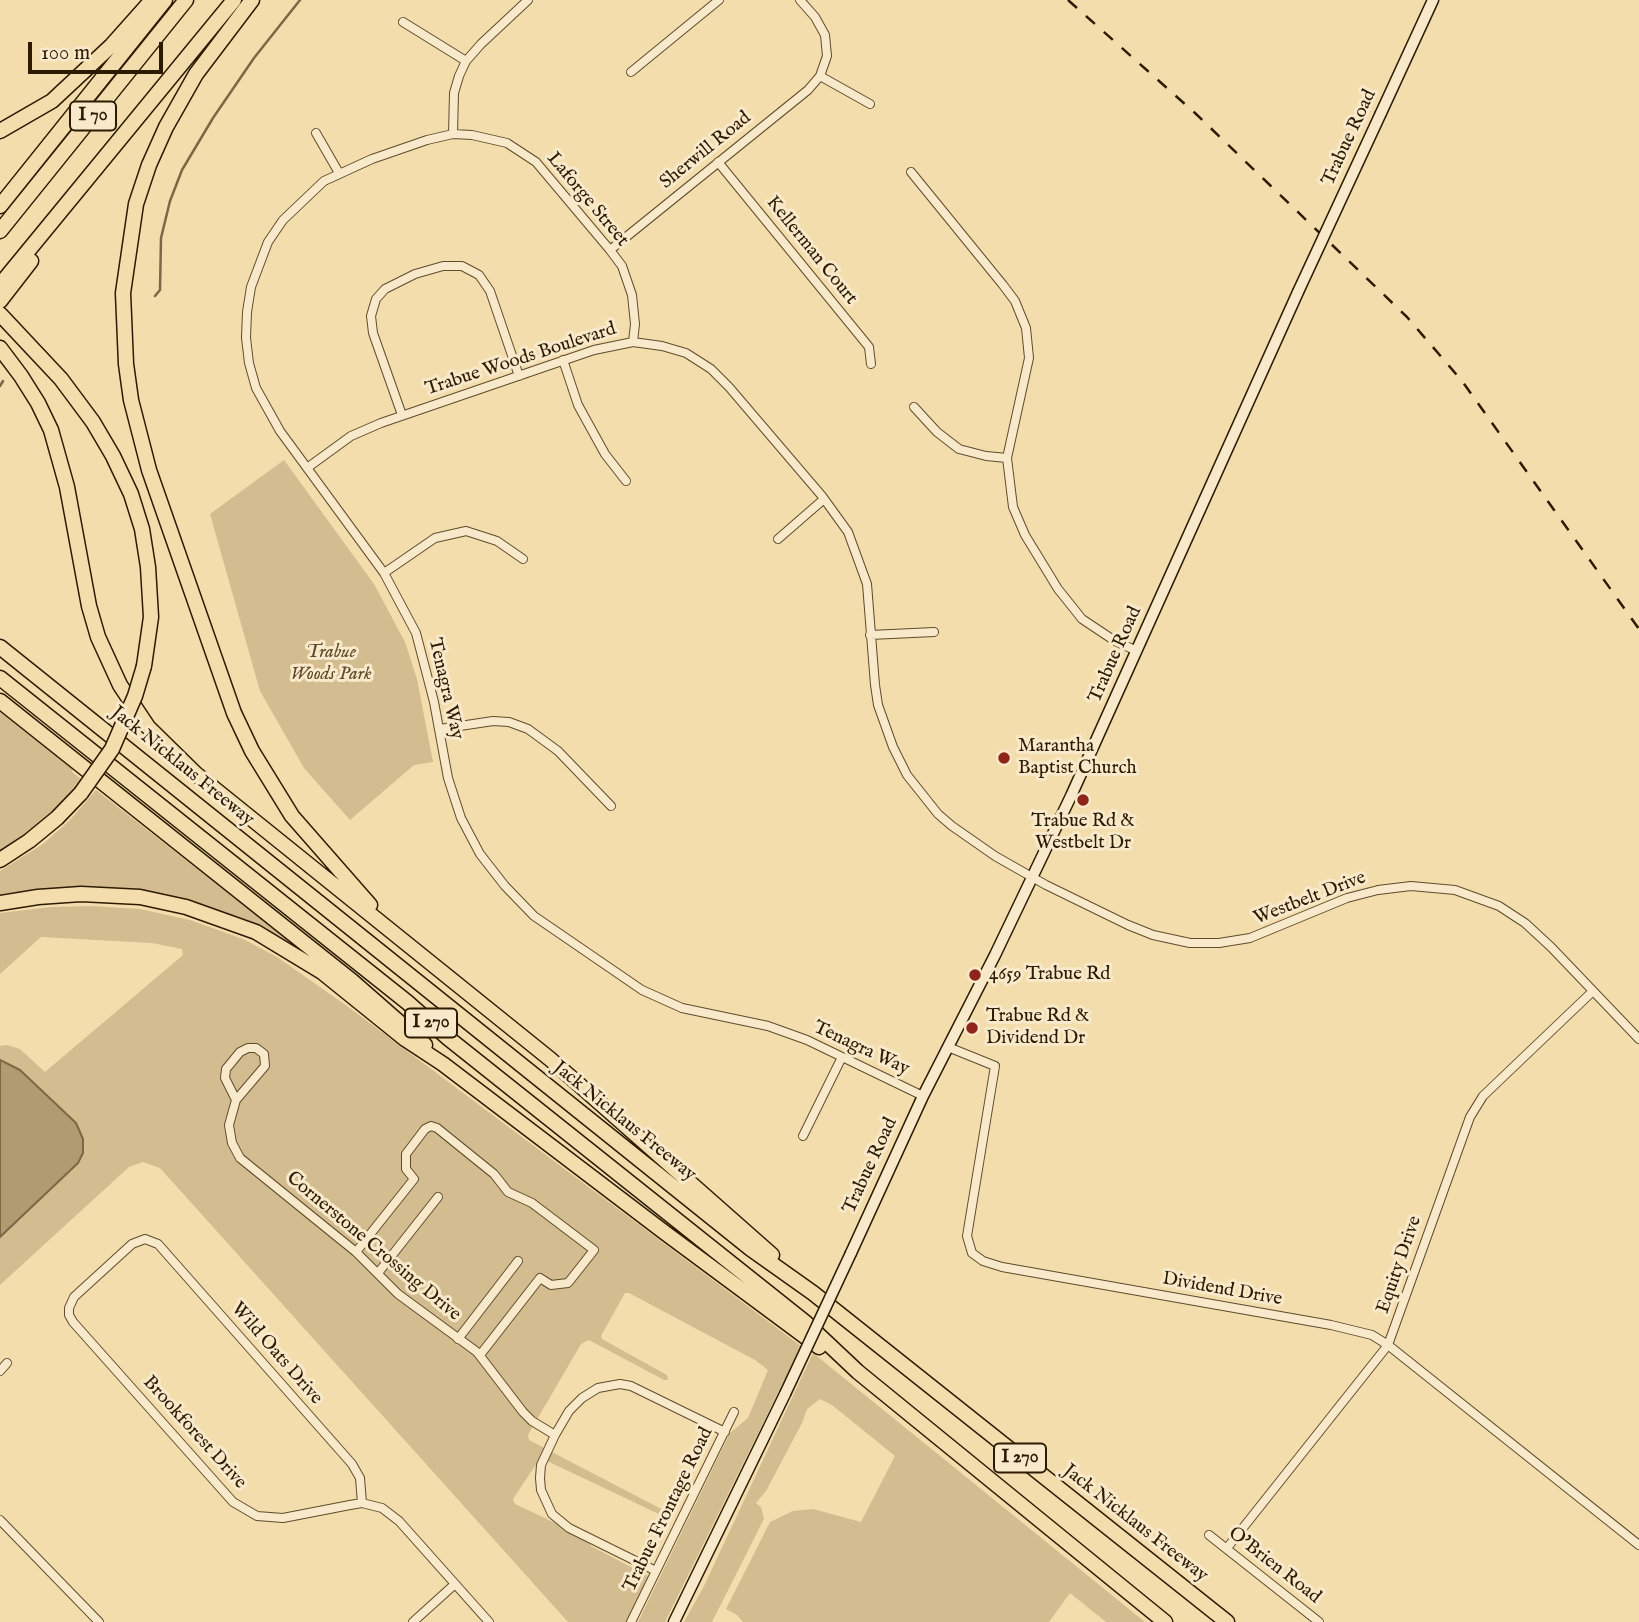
<!DOCTYPE html>
<html>
<head>
<meta charset="utf-8">
<style>
	body { margin:0 }
	#map { position:relative; width:1639px; height:1622px; overflow:hidden; background:#f4ddad; font-family:"IM FELL English",serif }
	canvas { display:block }
	.scale { position:absolute; left:28px; top:42px; width:135px; height:32px; box-sizing:border-box; border:4px solid #2c1b00; border-top:0; padding-left:9px; font-size:21px; line-height:24px; white-space:nowrap; color:#2c1b00; -webkit-text-stroke:5px #f8e9ca; paint-order:stroke }
</style>
</head>
<body>
<div id="map">
<canvas width="1639" height="1622"></canvas>
<div class="scale">100 m</div>
</div>
<script>
const c = document.querySelector('canvas').getContext('2d');
c.lineJoin = 'round';
function fill(path, color) { c.fillStyle = color; c.fill(path, 'evenodd'); }
const poly = rows => new Path2D(rows.map(r => 'M' + r).join(''));
function strokePath(path, color, width, dash) { c.strokeStyle = color; c.lineWidth = width; c.lineCap = dash ? 'butt' : 'round'; c.setLineDash(dash || []); c.stroke(path); }
function label(font, color, halo, rows, align = 'center') {
  c.font = font + ' "IM FELL English",serif'; c.lineWidth = 6; c.setLineDash([]); c.textBaseline = 'middle'; c.strokeStyle = halo; c.fillStyle = color; for (const [text, x, y, turn = 0] of rows) {
    c.save(); c.translate(x, y); c.rotate((+turn || 0) * Math.PI / 180); c.textAlign = isNaN(turn) ? turn : align; if (halo) c.strokeText(text, 0, 0); c.fillText(text, 0, 0); c.restore();
  }
}
const green = poly([
	[284,460,374,584,405,642,417,679,433,762,414,765,350,820,304,768,260,691,210,514],
	[0,710,73,769,72,772,81,779,56,809,26,834,0,851],
	[96,790,291,942,288,946,183,902,0,897,0,871,43,844,69,821],
	[92,906,140,909,190,920,243,939,277,957,347,1006,801,1346,665,1622,638,1622,730,1433,748,1418,768,1370,755,1360,629,1293,625,1293,601,1336,602,1339,667,1375,668,1380,664,1380,589,1340,581,1344,528,1435,529,1440,667,1512,668,1516,663,1516,543,1459,539,1460,513,1499,515,1504,587,1538,591,1546,650,1577,628,1622,568,1622,160,1168,143,1162,129,1167,0,1285,0,1237,78,1163,83,1153,83,1139,4,1061,0,1060,0,1046,7,1045,20,1049,45,1072,183,955,182,949,152,943,41,937,0,974,0,913,51,907],
	[813,1353,1145,1622,1106,1622,1070,1593,1049,1622,743,1622,737,1615,726,1609,770,1522,793,1511,813,1509,861,1522,895,1456,832,1405,820,1399,807,1409,802,1423,766,1491,756,1503,761,1507,764,1519,712,1622,684,1622,704,1586]
]);
const water = poly([
	[0,1060,20,1070,76,1123,83,1139,83,1153,78,1163,0,1237,0,1060]
]);
const stream = poly([
	[155,296,160,290,161,238,170,201,182,170,213,118,254,58,300,0],
	[0,386,3,381]
]);
const minor = poly([
	[403,22,466,61],
	[631,72,719,0],
	[820,76,870,104],
	[316,133,339,173],
	[453,134,454,93,459,76,466,61,481,44,528,0],
	[718,162,869,347,871,364],
	[911,172,1003,285,1015,301,1026,328,1029,358,1007,458,1013,507,1025,535,1058,589,1082,619,1115,641,1137,651],
	[610,250,808,90,820,76,827,56,825,35,815,17,800,0],
	[633,342,635,324,632,295,622,266,610,250,536,162,507,143,472,135,453,134,427,140,372,159,324,181,283,220,268,242,251,287,247,312,246,338,249,363,256,388,280,431,384,573,416,633,434,702,448,778,461,818,480,854,505,886,534,916,642,990,682,1008,768,1026,807,1040,923,1096],
	[563,360,578,405,605,454,626,481],
	[914,407,937,432,959,449,986,456,1007,458],
	[402,415,373,333,371,316,376,299,385,289,415,274,443,266,462,266,479,275,490,291,519,376],
	[307,468,351,436,381,423,594,350,633,342,662,346,686,353,711,369,729,387,822,496,848,532,867,584,875,685,878,705,893,747,907,775,938,814,952,826,995,856,1046,885,1128,925,1153,935,1190,943,1219,943,1250,938,1347,898,1378,890,1411,886,1455,890,1499,906,1525,923,1551,947,1639,1039],
	[778,539,824,499],
	[384,573,435,538,466,531,497,541,523,559],
	[870,635,934,632],
	[440,729,493,721,509,722,528,729,558,751,611,806],
	[948,1047,995,1066,967,1236,972,1253,983,1261,1002,1267,1331,1325,1372,1335,1388,1345,1639,1545],
	[236,1100,265,1066,264,1054,256,1048,248,1048,240,1052,226,1069,225,1078,236,1100,229,1125,232,1143,240,1158,356,1252,398,1294,477,1352,523,1412,532,1421,555,1435],
	[803,1136,842,1057],
	[356,1252,414,1179,406,1169,406,1154,425,1129,431,1126,437,1128,494,1174,508,1192,532,1203,594,1250,568,1283,551,1285,540,1278,480,1355],
	[378,1273,438,1197],
	[458,1339,518,1261],
	[0,1371,7,1363],
	[362,1503,360,1478,352,1464,158,1244,145,1239,132,1244,74,1297,69,1308,69,1315,73,1322,233,1502,257,1516,283,1518,350,1505,362,1503,382,1508,399,1521,489,1622],
	[0,1520,99,1622],
	[1209,1535,1319,1622],
	[1227,1548,1388,1345,1470,1117,1483,1096,1593,991],
	[656,1571,569,1528,552,1514,541,1490,540,1478,541,1465,555,1435,569,1411,582,1398,598,1388,620,1384,631,1386,725,1432],
	[413,1622,455,1584],
	[631,1622,734,1412]
]);
const secondary = poly([
	[1381,113,1433,0],
	[851,1253,923,1096,995,955,1071,796,1298,292],
	[674,1622,785,1394]
]);
const motorway = poly([
	[252,0,196,74,166,127,149,165,136,204,123,293,126,364,131,400,149,470,234,713,252,751,292,816,370,905],
	[0,131,52,101,112,45,152,0],
	[0,206,165,0],
	[0,231,186,0],
	[0,285,234,0],
	[0,301,31,261],
	[0,314,61,379,93,422,113,456,131,494,142,529,148,567,151,617,144,666],
	[0,348,21,376,38,403,51,430,67,487,89,606,98,637,120,685,148,727,196,774,550,1059,772,1255],
	[0,647,751,1249,813,1293,1227,1622],
	[0,678,407,1002,448,1038,806,1323,858,1372,1165,1622],
	[0,701,352,981,425,1045],
	[0,860,29,841,57,818,81,793],
	[0,903,38,897,81,894,140,897,186,907,256,932,322,972,405,1039,443,1064,664,1232,819,1347]
]);
const rail = poly([
	[1068,0,1195,113,1407,317,1462,381,1639,629]
]);
const secondaryBridge = poly([
	[1298,292,1381,113],
	[785,1394,851,1253]
]);
const motorwayBridge = poly([
	[81,793,112,749,135,696,144,666]
]);
const markers = [
	[1004,758,7,"#8f2418"],
	[1083,800,7,"#8f2418"],
	[975,975,7,"#8f2418"],
	[972,1028,7,"#8f2418"]
];
const shields = [
	[93,116,46],
	[431,1023,52],
	[1020,1458,52]
];
const shieldNames = [
	["I 70",93,116],
	["I 270",431,1023],
	["I 270",1020,1458]
];
const streetNames = [
	["Trabue Road",1350,138,-65],
	["Sherwill Road",706,151,-39],
	["Laforge Street",587,200,50],
	["Kellerman Court",811,251,51],
	["Trabue Woods Boulevard",521,360,-18],
	["Trabue Road",1116,655,-66],
	["Tenagra Way",445,689,77],
	["Jack Nicklaus Freeway",182,767,39],
	["Westbelt Drive",1310,899,-21],
	["Tenagra Way",861,1049,25],
	["Jack Nicklaus Freeway",624,1122,39],
	["Trabue Road",871,1166,-65],
	["Cornerstone Crossing Drive",373,1247,40],
	["Equity Drive",1400,1265,-71],
	["Dividend Drive",1222,1290,10],
	["Wild Oats Drive",276,1354,49],
	["Brookforest Drive",194,1433,48],
	["Trabue Frontage Road",669,1510,-64],
	["Jack Nicklaus Freeway",1135,1524,38],
	["O'Brien Road",1274,1566,38]
];
const parkNames = [
	["Trabue",331,653],
	["Woods Park",331,675]
];
const poiNames = [
	["Marantha",1018,747],
	["Baptist Church",1018,769],
	["Trabue Rd &",1083,822,"center"],
	["Westbelt Dr",1083,844,"center"],
	["4659 Trabue Rd",989,975],
	["Trabue Rd &",986,1017],
	["Dividend Dr",986,1039]
];
fill(green, '#d2bc90');
fill(water, '#b09b72');
strokePath(water, '#7b6844', 2);
strokePath(stream, '#7b6844', 2.5);
strokePath(minor, '#5e4c2b', 10);
strokePath(secondary, '#2c1b00', 13);
strokePath(motorway, '#2c1b00', 17);
strokePath(minor, '#f8e9ca', 8);
strokePath(secondary, '#f8e9ca', 10);
strokePath(motorway, '#f4ddad', 14);
strokePath(rail, '#2c1b00', 2.5, [12, 12]);
strokePath(secondaryBridge, '#2c1b00', 13, []);
strokePath(motorwayBridge, '#2c1b00', 17, []);
strokePath(secondaryBridge, '#f8e9ca', 10);
strokePath(motorwayBridge, '#f4ddad', 14);
for (const [x, y, r, color] of markers) { const dot = new Path2D(); dot.arc(x, y, r, 0, 2 * Math.PI); c.fillStyle = color; c.fill(dot); strokePath(dot, '#f8e9ca', 2.5); }
for (const [x, y, w] of shields) { const box = new Path2D(); box.roundRect(x - w / 2, y - 14.5, w, 29, 5); c.fillStyle = '#f8e9ca'; c.fill(box); strokePath(box, '#2c1b00', 2); }
label('bold 18px', '#2c1b00', null, shieldNames);
label('19px', '#2c1b00', '#f8e9ca', streetNames);
label('italic 19px', '#5e4b2b', '#f8e9ca', parkNames);
label('19px', '#2c1b00', '#f8e9ca', poiNames, 'left');
</script>
</body>
</html>
